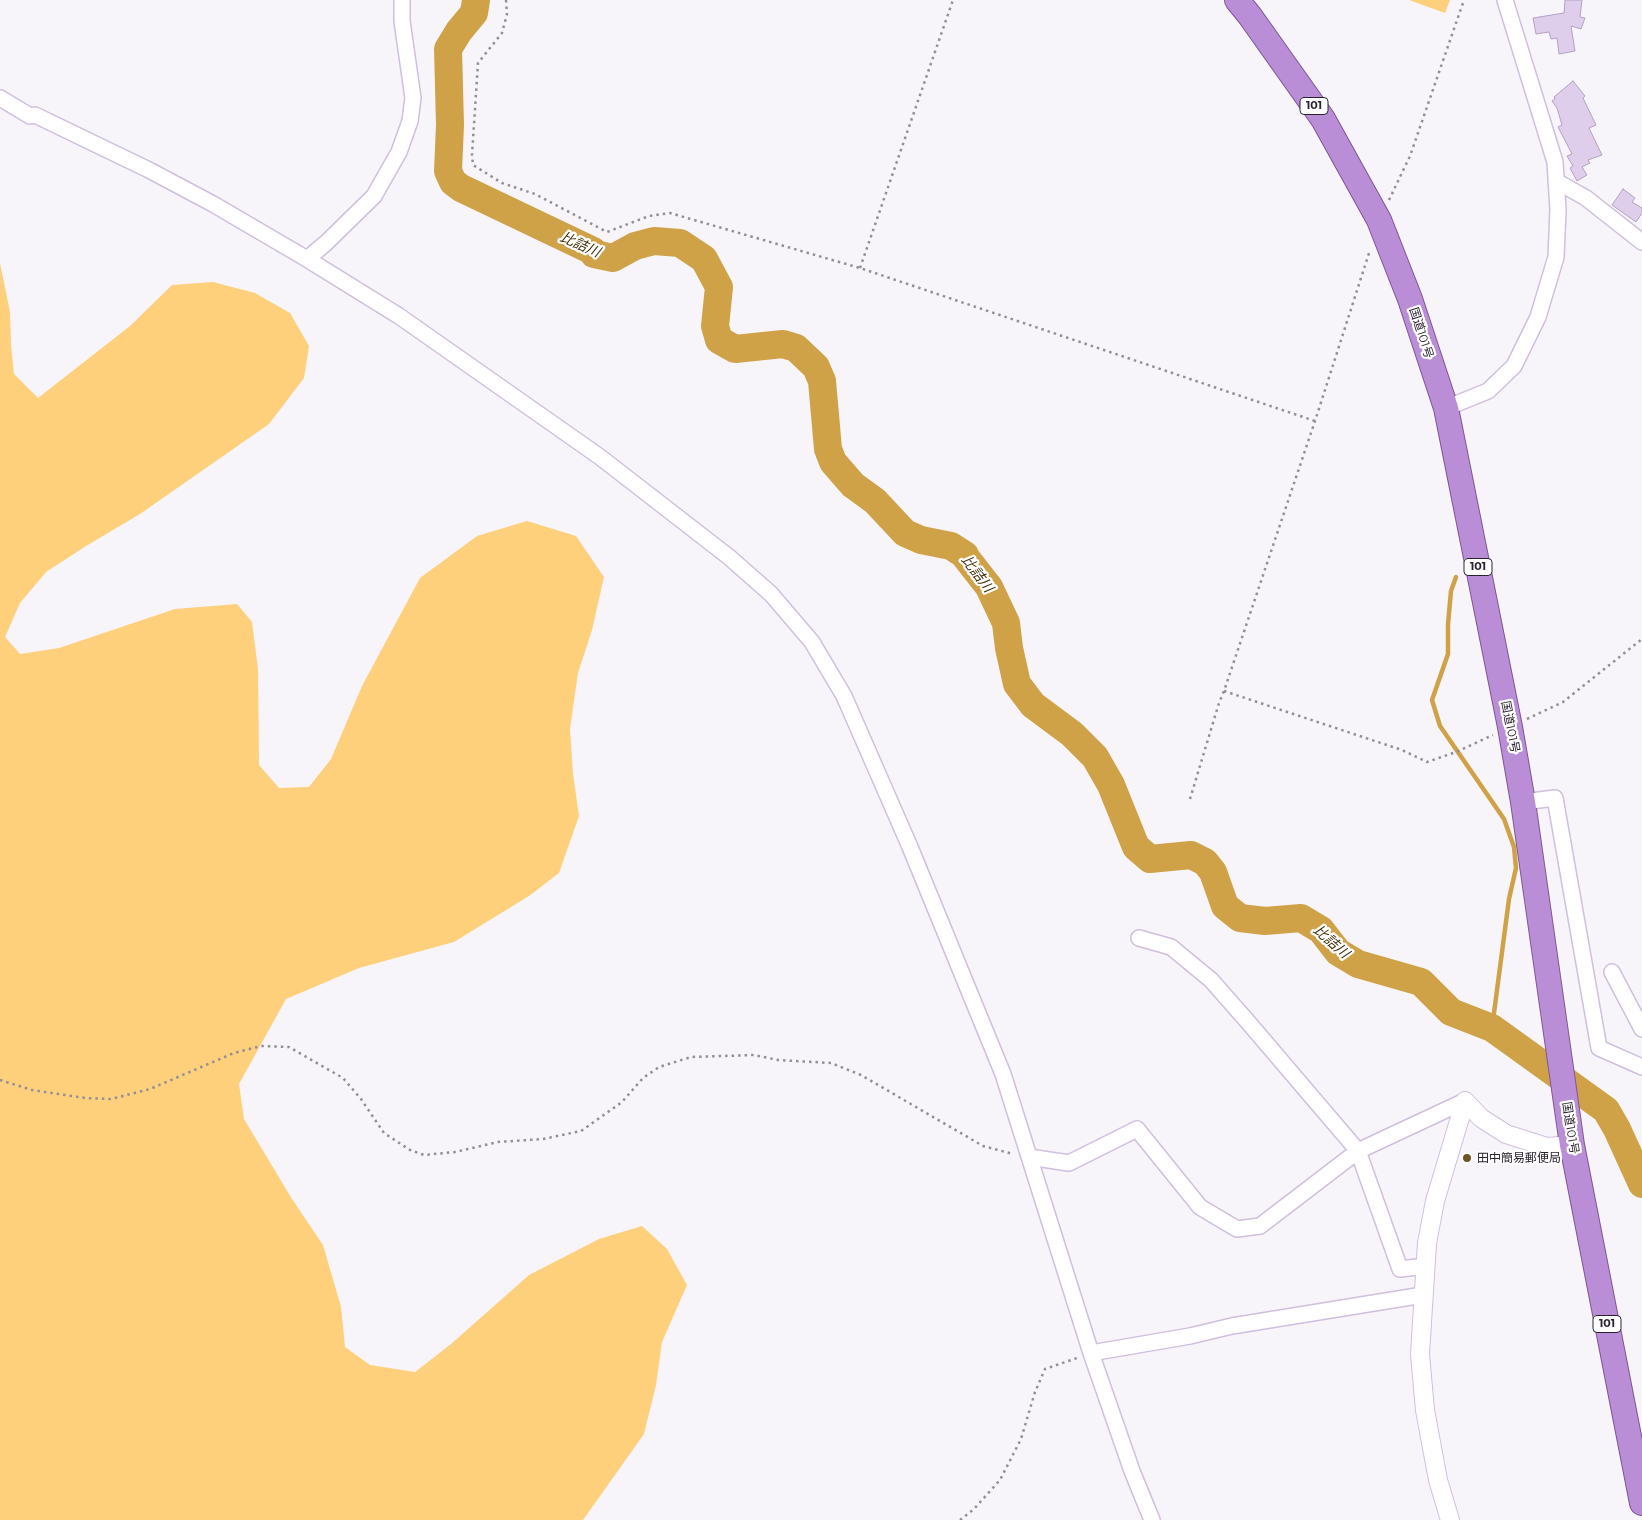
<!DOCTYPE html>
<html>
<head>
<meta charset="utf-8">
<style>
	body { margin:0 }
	canvas { display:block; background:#f7f4fa }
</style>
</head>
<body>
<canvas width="1642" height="1520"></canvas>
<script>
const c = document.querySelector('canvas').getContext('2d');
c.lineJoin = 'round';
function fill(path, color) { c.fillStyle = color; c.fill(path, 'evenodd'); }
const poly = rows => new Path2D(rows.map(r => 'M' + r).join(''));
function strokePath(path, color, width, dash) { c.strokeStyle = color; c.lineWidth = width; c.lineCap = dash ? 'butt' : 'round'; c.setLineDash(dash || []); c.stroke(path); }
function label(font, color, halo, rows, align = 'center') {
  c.font = font + ' Montserrat,"Noto Sans JP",sans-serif'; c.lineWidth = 4.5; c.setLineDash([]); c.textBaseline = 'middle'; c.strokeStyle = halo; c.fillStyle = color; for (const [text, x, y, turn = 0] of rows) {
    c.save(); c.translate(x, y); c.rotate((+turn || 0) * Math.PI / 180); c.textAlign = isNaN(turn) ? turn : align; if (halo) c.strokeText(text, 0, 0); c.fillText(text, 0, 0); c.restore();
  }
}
const green = poly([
	[1409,0,1450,0,1445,13],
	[0,263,10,312,11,345,14,374,38,398,130,326,172,285,213,282,255,293,290,313,309,346,304,378,269,424,140,514,86,546,46,572,20,603,5,637,20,654,59,648,175,609,237,604,252,622,258,669,259,765,279,788,309,787,331,759,362,686,420,578,477,536,527,521,576,536,604,577,592,630,578,673,570,729,573,774,579,816,559,873,529,896,454,942,359,968,286,999,239,1084,244,1119,292,1199,323,1245,341,1307,345,1347,370,1365,415,1372,451,1344,529,1275,599,1239,642,1226,667,1249,687,1285,662,1342,656,1385,644,1434,583,1520,0,1520]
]);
const stream = poly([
	[1456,577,1451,591,1448,624,1448,654,1432,700,1440,726,1504,819,1514,847,1516,868,1509,899,1492,1028]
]);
const river = poly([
	[476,0,474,13,459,31,448,49,450,125,448,171,453,182,461,188,593,251,594,254,613,258,635,246,654,241,680,243,704,259,719,287,715,326,719,340,735,349,783,344,796,348,816,367,822,381,828,449,833,462,853,485,875,501,905,533,921,540,951,546,965,555,964,555,989,587,1006,623,1009,648,1017,684,1033,705,1072,734,1095,757,1111,785,1136,847,1150,859,1191,855,1205,862,1213,872,1225,906,1240,918,1265,921,1301,918,1321,930,1338,952,1358,964,1421,982,1451,1012,1492,1028,1606,1110,1617,1129,1642,1184]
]);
const building = poly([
	[1565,0,1582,0,1580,17,1585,18,1581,29,1571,26,1575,51,1559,54,1557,38,1551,39,1549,32,1536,34,1533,18,1564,13,1565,0],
	[1573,81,1585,96,1583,98,1596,125,1589,128,1602,155,1588,160,1590,163,1582,167,1587,175,1577,181,1570,168,1573,166,1567,156,1572,154,1558,127,1562,125,1557,108,1552,101,1555,99,1554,97,1573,81],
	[1623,189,1635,198,1632,202,1642,208,1642,213,1636,222,1612,205,1623,189]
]);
const path = poly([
	[506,0,507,14,502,33,478,63,472,155,473,165,502,183,535,194,607,232,649,216,670,213,860,268,1315,421],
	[1389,200,1410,156,1464,0],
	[860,268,953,0],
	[1224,691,1402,750,1427,762,1456,752,1493,735],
	[1527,719,1563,702,1642,639],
	[1190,799,1219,703,1224,691,1315,421,1370,250],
	[0,1080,32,1090,85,1098,111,1099,150,1089,234,1053,261,1046,289,1047,343,1078,361,1099,384,1133,410,1150,424,1155,455,1152,498,1142,543,1139,581,1131,622,1102,643,1078,659,1067,691,1057,754,1055,778,1060,831,1063,861,1075,983,1146,1013,1154],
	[960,1520,974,1509,1000,1480,1021,1439,1035,1392,1045,1369,1077,1358]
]);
const minor = poly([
	[0,98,30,116,35,115,149,170,213,204,307,259,399,316,600,457,729,557,771,594,812,642,844,696,910,847,1003,1074,1091,1353,1132,1471,1152,1520],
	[1556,181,1586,198,1642,242],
	[307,259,326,243,374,196,399,152,410,121,413,98,402,21,402,0],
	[1446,408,1488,391,1514,366,1538,317,1556,257,1558,210,1555,162,1505,0],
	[1523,802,1555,798,1599,1048,1642,1067],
	[1139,938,1171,947,1211,980,1248,1022,1358,1151,1400,1269,1425,1266],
	[1612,972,1642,1029],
	[1029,1157,1069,1163,1137,1129,1200,1207,1237,1229,1260,1226,1358,1151,1465,1101],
	[1091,1353,1190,1336,1232,1326,1423,1295]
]);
const tertiary = poly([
	[1450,1520,1438,1480,1425,1410,1420,1354,1427,1243,1435,1201,1465,1101,1481,1118,1506,1134,1547,1147,1572,1145]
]);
const trunk = poly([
	[1237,0,1250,16,1323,119,1379,220,1410,299,1446,408,1510,727,1523,802,1572,1145,1642,1503]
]);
const markers = [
	[1467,1158,5,"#6e5526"]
];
const shields = [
	[1314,106,28],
	[1478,567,28],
	[1607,1324,28]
];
const shieldNames = [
	["101",1314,106],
	["101",1478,567],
	["101",1607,1324]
];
const streetNames = [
	["国道101号",1421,333,72],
	["国道101号",1510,727,79],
	["国道101号",1570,1128,81]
];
const poiNames = [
	["田中簡易郵便局",1477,1158]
];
const waterNames = [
	["比詰川",580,245,24],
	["比詰川",977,574,53],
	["比詰川",1331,942,41]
];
fill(green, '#fed07b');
strokePath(stream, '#d0a248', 4.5);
strokePath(river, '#d0a248', 28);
fill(building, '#dfcdec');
strokePath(building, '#b3a2c0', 1);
strokePath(minor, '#d0bfdd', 18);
strokePath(tertiary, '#d0bfdd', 20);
strokePath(trunk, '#7c5696', 26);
strokePath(path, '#938e97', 2.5, [2.5, 4]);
strokePath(minor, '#fff', 15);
strokePath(tertiary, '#fff', 18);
strokePath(trunk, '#ba8ed7', 24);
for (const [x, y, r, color] of markers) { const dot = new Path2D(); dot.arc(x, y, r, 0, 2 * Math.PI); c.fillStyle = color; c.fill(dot); strokePath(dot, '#fff', 2); }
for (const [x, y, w] of shields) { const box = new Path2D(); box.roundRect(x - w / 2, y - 8.5, w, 17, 4); c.fillStyle = '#fff'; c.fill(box); strokePath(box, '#2a232f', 1); }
label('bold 11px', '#2a232f', null, shieldNames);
label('12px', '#2a232f', '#fff', streetNames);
label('12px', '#2a232f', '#fff', poiNames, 'left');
label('italic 14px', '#412e06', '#fff', waterNames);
</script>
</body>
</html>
